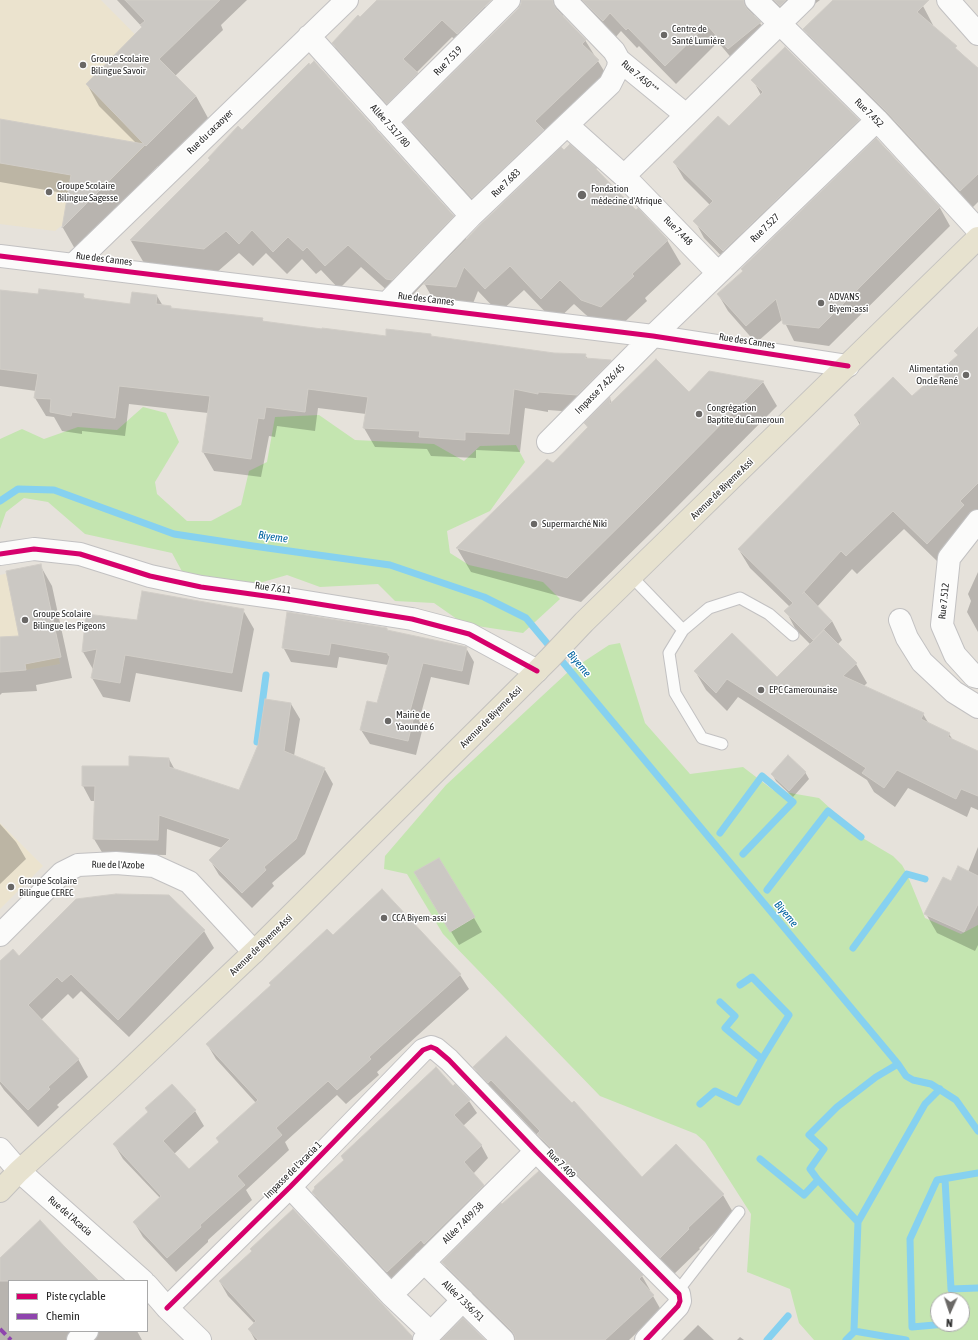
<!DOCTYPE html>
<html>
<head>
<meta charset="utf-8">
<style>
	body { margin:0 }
	#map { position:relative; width:978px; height:1340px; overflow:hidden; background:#e6e2db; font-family:"Asap Condensed",sans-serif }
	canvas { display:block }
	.legend { position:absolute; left:8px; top:1280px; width:140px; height:52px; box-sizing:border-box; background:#fff; border:1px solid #a9a9a9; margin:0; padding:5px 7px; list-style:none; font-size:12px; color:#272727 }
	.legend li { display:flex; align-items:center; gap:8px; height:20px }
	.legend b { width:20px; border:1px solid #a9a9a9 }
	.north { position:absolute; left:930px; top:1292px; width:40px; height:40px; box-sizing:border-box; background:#fff; border:1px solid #a9a9a9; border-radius:50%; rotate:183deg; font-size:11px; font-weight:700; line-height:16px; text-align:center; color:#272727 }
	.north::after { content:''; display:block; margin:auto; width:14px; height:18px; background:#6a6866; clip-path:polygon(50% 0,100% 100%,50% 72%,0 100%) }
</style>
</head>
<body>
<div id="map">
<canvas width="978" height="1340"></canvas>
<ul class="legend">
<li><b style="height:5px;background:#d6006c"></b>Piste cyclable</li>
<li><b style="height:5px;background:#8e44ad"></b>Chemin</li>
</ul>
<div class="north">N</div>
</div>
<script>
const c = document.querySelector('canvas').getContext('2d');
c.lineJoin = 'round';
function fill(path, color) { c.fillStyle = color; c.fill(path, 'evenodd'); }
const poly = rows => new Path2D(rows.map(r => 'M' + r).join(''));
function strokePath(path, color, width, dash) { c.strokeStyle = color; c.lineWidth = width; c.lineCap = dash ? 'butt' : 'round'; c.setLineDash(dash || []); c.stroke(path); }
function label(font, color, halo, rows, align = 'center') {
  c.font = font + ' "Asap Condensed",sans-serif'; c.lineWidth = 3; c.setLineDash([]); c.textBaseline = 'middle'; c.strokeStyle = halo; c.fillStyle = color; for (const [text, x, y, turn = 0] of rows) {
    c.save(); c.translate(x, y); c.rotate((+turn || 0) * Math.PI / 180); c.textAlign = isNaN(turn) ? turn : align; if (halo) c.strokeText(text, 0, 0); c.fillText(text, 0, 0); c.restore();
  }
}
const education = poly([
	[0,0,101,0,196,96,78,212,55,231,0,224],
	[38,566,60,664,26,670,0,672,0,575],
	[0,823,43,866,0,909]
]);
const green = poly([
	[143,407,166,413,179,442,155,482,157,494,187,521,211,521,241,505,249,471,267,462,275,417,319,415,355,440,434,444,464,461,480,446,516,445,525,462,490,511,447,531,450,553,469,565,543,582,560,599,523,633,464,624,434,603,395,601,378,584,320,587,287,575,242,588,184,575,172,553,85,534,48,502,24,498,6,512,0,529,0,439,22,429,44,439,78,427,117,430],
	[620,643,645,723,690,774,743,767,773,790,819,798,861,837,893,856,902,865,907,874,925,918,961,934,978,925,978,1340,814,1340,799,1323,790,1289,747,1272,751,1214,705,1142,696,1134,600,1096,443,934,407,874,384,869,385,856,446,785,568,672,609,645],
	[938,1300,962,1300,962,1324,938,1324]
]);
const shadow = poly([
	[117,0,247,0,221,25,223,30,175,76,196,96,208,118,158,167,158,166,75,249,63,228,69,194,0,182,0,120,137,144,99,106,87,84,143,28],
	[378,0,479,0,485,6,495,24,468,51,452,37,416,73,427,92,398,121,343,61,333,43],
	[523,0,820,0,812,6,806,9,758,9,754,16,760,23,770,41,739,67,718,42,676,84,639,46,637,48,621,31,614,39,567,9,563,15,563,18,585,40,609,79,483,216,415,141,405,122,519,9],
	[835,0,916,0,923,6,933,25,932,26,978,69,978,202,971,209,815,48,805,30],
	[753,80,858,120,868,138,733,268,704,238,695,221,710,205,684,179,674,162,729,128,761,95],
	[242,131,453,216,467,240,636,211,667,240,681,264,645,298,647,301,615,331,596,324,574,304,555,322,524,290,499,313,478,291,470,311,438,308,424,283,405,303,400,302,361,267,339,289,321,270,316,274,302,259,287,274,266,253,253,266,239,253,217,272,144,263,131,241],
	[876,139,940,208,950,226,829,346,794,341,783,319,756,343,728,311,718,294,743,272,742,269],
	[0,291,38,295,83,295,85,299,131,305,157,296,163,306,171,307,171,309,262,319,264,322,386,337,431,337,554,354,585,355,588,359,610,361,620,378,588,413,548,410,548,412,525,408,520,452,476,450,476,458,431,456,427,449,375,447,364,428,366,414,318,408,315,431,277,426,275,437,269,436,261,477,214,471,203,452,208,413,129,404,125,436,82,431,82,434,62,431,54,417,46,416,35,398,36,391,0,386],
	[978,328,978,512,938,562,904,529,857,574,852,569,817,607,832,621,842,640,837,645,856,664,867,683,863,687,923,714,929,724,949,734,953,740,978,752,978,810,971,807,967,817,908,788,895,807,874,792,867,780,738,697,727,711,706,690,695,671,777,679,811,645,796,630,786,611,790,607,750,568,739,550,860,425,855,416,912,398,958,356,955,351],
	[763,382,777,406,661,523,581,602,471,572,457,548,553,465,588,428,585,424,610,399,612,403,689,393],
	[40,565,52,586,72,678,36,685,37,691,2,693,0,695,0,638,20,637],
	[978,572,978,632,967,612,971,601,968,594],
	[243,610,254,629,242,692,136,673,130,702,103,697,92,678,94,671,83,652,87,615,138,621],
	[387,629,388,632,466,648,474,662,469,685,431,677,419,721,423,727,416,755,370,744,361,730,378,704,388,665,339,657,337,668,291,662,283,647],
	[266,700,291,704,300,719,294,756,324,768,333,784,305,854,272,883,274,886,252,908,219,875,210,860,222,848,167,829,166,855,103,854,94,839,95,801,91,801,83,786,83,767,129,767,169,759,175,770,240,792,259,745],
	[805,772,809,779,793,797,776,781,772,774],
	[0,824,16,842,26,859,0,884],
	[978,847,978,945,975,951,937,933,926,914,952,882,968,872],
	[424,886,474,918,482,932,459,945],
	[204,931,214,948,129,1037,81,991,73,999,68,994,41,1020,78,1059,88,1077,57,1105,59,1107,38,1127,4,1090,0,1084,0,962,19,958],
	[333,936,460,975,469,989,377,1072,379,1075,346,1104,337,1095,285,1142,289,1150,246,1190,252,1200,208,1240,208,1242,176,1272,143,1237,134,1222,160,1198,123,1159,114,1144,149,1113,172,1085,195,1111,204,1126,174,1154,189,1170,219,1142,256,1103,216,1059,207,1044],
	[474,1067,642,1178,723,1195,734,1214,699,1248,700,1249,672,1276,550,1154,540,1138,503,1099,500,1102,485,1087],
	[453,1087,469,1101,477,1113,463,1126,481,1145,488,1158,473,1174,484,1185,491,1198,395,1284,320,1205,313,1192,344,1161,342,1157],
	[539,1173,642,1276,650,1290,649,1291,653,1296,661,1310,629,1340,516,1340,451,1276,443,1262],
	[251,1249,411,1337,413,1340,255,1340,249,1329,255,1324,228,1296,220,1282,252,1252],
	[0,1259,98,1281,9,1281,9,1331,137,1331,142,1340,0,1340],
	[698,1325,714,1340,683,1340],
	[740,1337,744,1340,737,1340]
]);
const stream = poly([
	[0,501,18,489,54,490,174,534,253,546,390,565,484,597,526,618,898,1064,906,1076,913,1080,931,1084,956,1100,978,1131],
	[257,742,266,675],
	[720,833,762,776,793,802,743,854],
	[767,890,828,811,861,837],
	[853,948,907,874,925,879],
	[720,1002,735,1016,725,1028,762,1059],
	[700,1104,715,1091,738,1102,762,1059,789,1015,752,977,740,985],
	[760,1159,804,1195,818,1180],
	[945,1179,951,1289,978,1288],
	[858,1222,818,1180,810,1169,824,1149,809,1135,837,1107,876,1077,898,1064],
	[946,1324,912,1327,910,1239,937,1180,978,1173],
	[854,1330,858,1222,925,1104,940,1089],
	[854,1331,906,1340],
	[767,1340,788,1316],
	[846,1340,853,1333]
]);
const building = poly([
	[125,0,220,0,159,59,196,96,146,146,145,145,62,228,71,175,0,163,0,119,144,144,86,84,142,27,140,25,145,21,125,0],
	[377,0,491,0,457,34,442,20,403,59,418,73,387,104,332,43,358,15,360,17,377,0],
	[521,0,553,0,553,3,556,9,586,40,582,44,599,60,535,121,544,130,472,198,403,122,518,9,521,4,521,0],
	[582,0,744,0,744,4,747,9,761,22,728,49,707,25,665,66,628,28,626,30,610,13,603,21,582,0],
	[774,0,786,0,780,6,774,0],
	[833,0,929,0,917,12,957,46,955,48,978,68,978,174,960,191,886,111,803,29,833,0],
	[785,47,859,120,723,251,693,221,713,201,673,162,718,116,729,126,763,92,751,80,785,47],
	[314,61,454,216,392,280,386,279,348,245,325,266,307,247,303,251,288,237,273,252,252,230,239,244,226,231,204,249,130,240,210,160,208,158,238,126,242,130,309,63,310,65,314,61],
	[876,138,940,207,819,328,783,324,776,299,746,326,717,294,743,271,741,269,876,138],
	[570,144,597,168,596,169,636,210,638,208,668,240,632,274,634,276,601,307,581,300,560,280,541,299,510,266,485,289,464,267,456,287,423,284,480,225,561,147,564,150,570,144],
	[39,289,84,294,83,298,130,304,132,292,157,295,156,304,171,306,171,308,263,318,262,321,322,329,322,328,386,336,386,329,431,334,431,336,554,353,586,354,585,358,611,360,611,361,577,395,538,392,538,394,514,389,509,434,465,432,465,440,419,437,420,431,363,428,368,397,308,389,305,412,266,407,264,419,258,418,251,459,202,452,210,396,119,386,115,418,72,412,71,416,50,412,51,399,34,398,38,374,0,369,0,290,38,294,39,289],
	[978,327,978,483,960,501,964,505,927,544,893,511,846,556,841,551,802,594,804,592,832,621,813,640,784,611,793,603,738,549,861,423,854,415,893,377,912,396,958,355,954,351,978,327],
	[656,359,689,392,709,371,764,381,647,499,567,578,456,548,547,459,553,463,588,427,584,423,610,397,610,404,656,359],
	[41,564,61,657,25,664,26,670,0,672,0,637,19,636,6,571,41,564],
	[142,591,244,609,232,673,125,655,120,683,91,678,97,649,82,652,86,614,137,620,142,591],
	[287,612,387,628,387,630,467,647,462,671,423,663,410,711,415,712,408,741,360,730,367,701,377,703,390,656,388,655,388,653,331,643,329,655,282,648,287,612],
	[824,630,857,663,843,676,924,713,921,719,950,733,948,737,978,751,978,796,961,789,956,799,897,770,884,788,862,773,866,768,727,679,716,693,694,671,732,633,777,677,824,630],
	[265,699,291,703,284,751,325,768,296,839,264,867,266,870,242,893,209,860,230,839,159,815,158,840,93,839,95,786,82,786,82,766,129,766,129,756,169,758,169,767,239,790,258,745,265,699],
	[788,755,806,772,789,791,771,774,788,755],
	[439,858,475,917,450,932,414,872,439,858],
	[958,866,978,876,978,904,964,932,924,914,943,877,951,881,958,866],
	[382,889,461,974,369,1057,371,1059,337,1090,328,1081,276,1128,282,1135,237,1176,245,1185,200,1225,201,1227,167,1258,133,1222,161,1196,113,1144,148,1112,145,1108,172,1084,196,1110,163,1141,189,1169,219,1142,216,1138,258,1100,206,1044,271,985,269,983,327,929,333,935,382,889],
	[116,894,169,895,205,930,118,1020,71,974,62,982,57,977,28,1005,79,1059,48,1087,50,1089,28,1110,0,1081,0,961,13,949,19,956,76,899,116,894],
	[506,1036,572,1103,574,1101,642,1177,676,1144,724,1194,688,1228,689,1229,660,1258,537,1134,540,1131,491,1080,488,1083,473,1067,506,1036],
	[436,1067,453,1086,455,1084,470,1100,454,1115,482,1145,464,1162,484,1185,424,1244,421,1240,387,1272,312,1192,315,1188,314,1187,344,1160,341,1156,436,1067],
	[539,1171,643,1275,639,1279,654,1295,605,1340,515,1340,515,1336,512,1331,442,1262,501,1203,502,1204,539,1171],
	[293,1209,412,1336,412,1340,258,1340,248,1329,256,1321,219,1281,252,1251,250,1249,293,1209],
	[40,1220,64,1246,99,1281,0,1281,0,1258,40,1220],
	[463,1318,485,1340,441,1340,463,1318]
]);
const service = poly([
	[632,577,683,630],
	[722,744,702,738,675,693,669,653,683,630,709,608,740,598,769,614,793,635],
	[677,1292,739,1212]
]);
const minor = poly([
	[565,0,614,51,619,60,686,115],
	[756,0,877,120,978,230],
	[948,0,978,34],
	[309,36,471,216],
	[386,122,509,0],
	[567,125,624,176,718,273],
	[624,176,804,0],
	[0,256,653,336,848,366],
	[74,264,347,0],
	[387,303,471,216,610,84,618,68,619,60],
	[548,442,653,336,877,120],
	[978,521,949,558,942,625,955,655,974,676,978,677],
	[0,554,34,549,80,554,150,576,201,587,287,599,412,619,469,634,537,671],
	[900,620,907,638,922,662,954,692,978,707],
	[0,935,62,873,78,865,116,863,154,866,189,882,254,952],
	[0,1149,19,1171,143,1281],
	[290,1187,391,1295,431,1333],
	[424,1262,503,1340],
	[147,1285,167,1308,200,1340],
	[391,1295,536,1151],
	[167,1308,290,1187,423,1050,431,1047,436,1049,449,1060,536,1151,679,1294,680,1301,678,1306,646,1340],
	[78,1340,87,1331],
	[424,1340,463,1300]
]);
const primary = poly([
	[0,1191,19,1171,122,1077,254,952,550,658,584,622,978,238]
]);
const quiet = poly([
	[0,1329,11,1340]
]);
const cycleway = poly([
	[0,256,653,336,848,366],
	[0,554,34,549,80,554,150,576,201,587,287,599,412,619,469,634,537,671],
	[167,1308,290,1187,423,1050,431,1047,436,1049,449,1060,536,1151,679,1294,680,1301,678,1306,646,1340]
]);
const markers = [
	[664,35,4,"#6a6866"],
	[83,65,4,"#6a6866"],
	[49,192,4,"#6a6866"],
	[582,195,5,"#6a6866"],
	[821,303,4,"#6a6866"],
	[966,375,4,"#6a6866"],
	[699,414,4,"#6a6866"],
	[534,524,4,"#6a6866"],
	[25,620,4,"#6a6866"],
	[761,690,4,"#6a6866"],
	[388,721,4,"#6a6866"],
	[11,887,4,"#6a6866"],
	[384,918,4,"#6a6866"]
];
const poiNames = [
	["Centre de",672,29],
	["Santé Lumiére",672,41],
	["Groupe Scolaire",91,59],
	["Bilingue Savoir",91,71],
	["Groupe Scolaire",57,186],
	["Bilingue Sagesse",57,198],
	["Fondation",591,189],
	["médecine d'Afrique",591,201],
	["ADVANS",829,297],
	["Biyem-assi",829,309],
	["Alimentation",958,369,"right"],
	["Oncle René",958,381,"right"],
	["Congrégation",707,408],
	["Baptite du Cameroun",707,420],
	["Supermarché Niki",542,524],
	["Groupe Scolaire",33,614],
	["Bilingue les Pigeons",33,626],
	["EPC Camerounaise",769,690],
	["Mairie de",396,715],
	["Yaoundé 6",396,727],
	["Groupe Scolaire",19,881],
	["Bilingue CEREC",19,893],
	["CCA Biyem-assi",392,918]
];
const streetNames = [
	["Rue 7.519",448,61,-46],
	["Rue 7.450***",640,77,40],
	["Rue 7.452",869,113,45],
	["Allée 7.517/80",390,126,48],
	["Rue du cacaoyer",210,132,-44],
	["Rue 7.683",506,183,-44],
	["Rue 7.527",765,228,-44],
	["Rue 7.448",678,231,45],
	["Rue des Cannes",104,259,7],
	["Rue des Cannes",426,299,7],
	["Rue des Cannes",747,341,9],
	["Impasse 7.426/45",600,389,-45],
	["Avenue de Biyeme Assi",722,489,-44],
	["Rue 7.611",273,588,8],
	["Rue 7.512",944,601,-84],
	["Avenue de Biyeme Assi",491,717,-45],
	["Rue de l'Azobe",118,865,1],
	["Avenue de Biyeme Assi",261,945,-44],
	["Rue 7.409",561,1164,45],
	["Impasse de l'acacia 1",293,1170,-45],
	["Rue de l'Acacia",70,1216,41],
	["Allée 7.409/38",463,1223,-45],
	["Allée 7.356/51",463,1301,44]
];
const waterNames = [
	["Biyeme",273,537,8],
	["Biyeme",579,664,50],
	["Biyeme",786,914,50]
];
fill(education, '#ebe3ce');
fill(green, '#c4e5b0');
fill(shadow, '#0003');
strokePath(stream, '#86d1f0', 7);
fill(building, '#cbc8c3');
strokePath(building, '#d1cdc7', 1);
strokePath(service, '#c2c1c2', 13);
strokePath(minor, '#c2c1c2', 24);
strokePath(primary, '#c3c1bf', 24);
strokePath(service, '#fbfbfa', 11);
strokePath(minor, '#fbfbfa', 22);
strokePath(primary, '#e7e2cf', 22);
strokePath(quiet, '#8e44ad', 4, [8, 4]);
strokePath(cycleway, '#d6006c', 5);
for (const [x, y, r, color] of markers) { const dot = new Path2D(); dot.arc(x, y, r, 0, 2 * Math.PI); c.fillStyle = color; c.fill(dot); strokePath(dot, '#fff', 1.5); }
label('10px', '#272727', '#fff', poiNames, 'left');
label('10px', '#272727', '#fff', streetNames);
label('italic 11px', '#0163a0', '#fff', waterNames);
</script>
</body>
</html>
